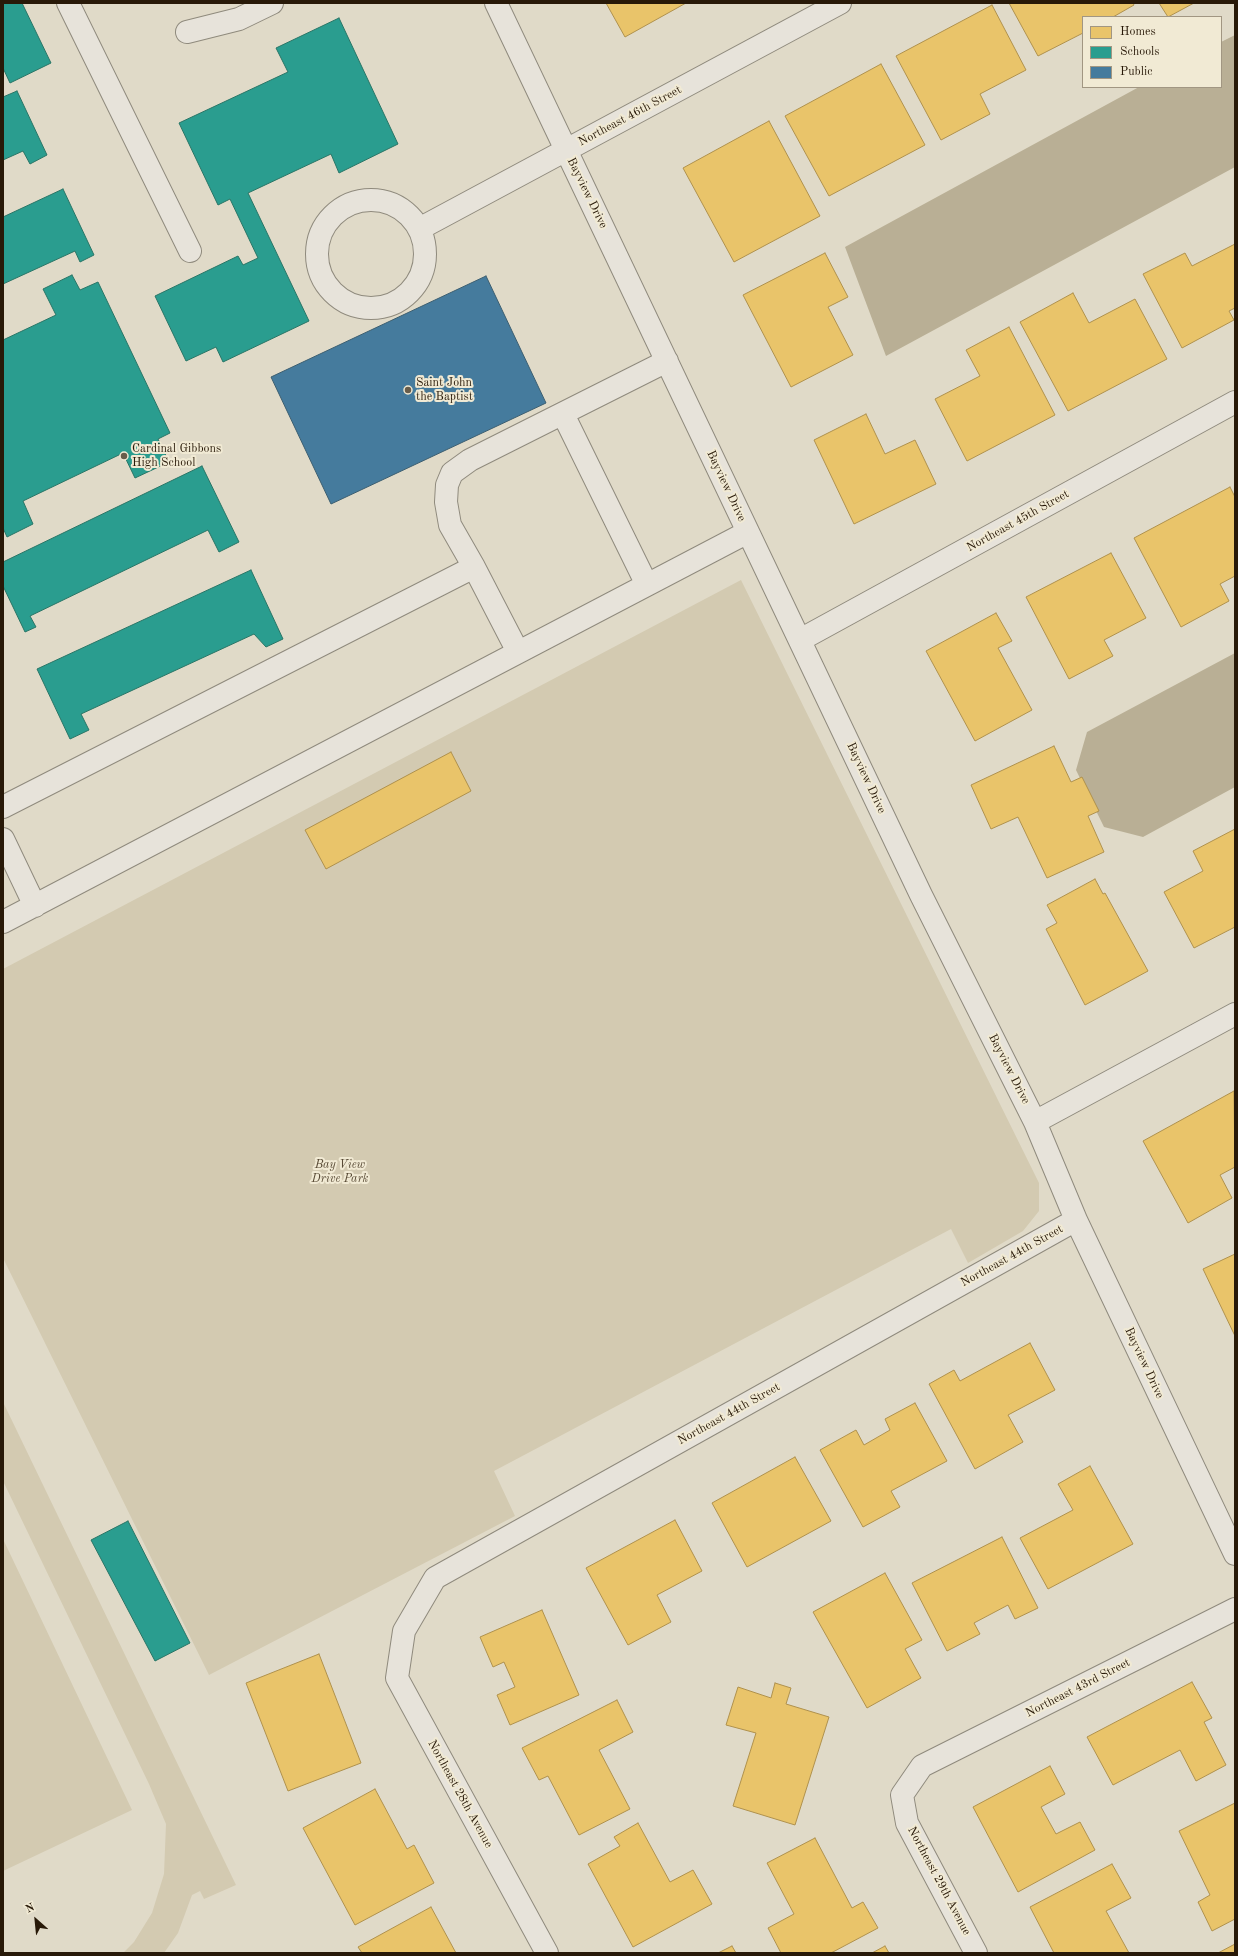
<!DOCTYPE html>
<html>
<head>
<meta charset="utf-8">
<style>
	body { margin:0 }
	#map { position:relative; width:1238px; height:1956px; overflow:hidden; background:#e0dac8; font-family:"Old Standard TT",serif }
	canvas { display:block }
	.frame { position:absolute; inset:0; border:4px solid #281908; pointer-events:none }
	.legend { position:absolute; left:1082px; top:16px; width:140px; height:72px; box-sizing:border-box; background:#f1ead4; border:1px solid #a19682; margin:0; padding:5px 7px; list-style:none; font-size:12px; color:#281908 }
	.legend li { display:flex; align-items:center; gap:8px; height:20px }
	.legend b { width:20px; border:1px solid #a19682 }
	.north { position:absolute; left:16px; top:1900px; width:40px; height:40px; -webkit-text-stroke:3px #f1ead4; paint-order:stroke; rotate:333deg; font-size:11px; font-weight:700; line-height:16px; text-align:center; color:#281908 }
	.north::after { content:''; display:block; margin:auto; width:14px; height:18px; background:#281908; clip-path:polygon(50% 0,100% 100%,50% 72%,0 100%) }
</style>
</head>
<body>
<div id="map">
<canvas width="1238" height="1956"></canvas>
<div class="frame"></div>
<ul class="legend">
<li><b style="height:11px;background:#e9c46a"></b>Homes</li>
<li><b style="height:11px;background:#2a9d8f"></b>Schools</li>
<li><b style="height:11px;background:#457b9d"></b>Public</li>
</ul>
<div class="north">N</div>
</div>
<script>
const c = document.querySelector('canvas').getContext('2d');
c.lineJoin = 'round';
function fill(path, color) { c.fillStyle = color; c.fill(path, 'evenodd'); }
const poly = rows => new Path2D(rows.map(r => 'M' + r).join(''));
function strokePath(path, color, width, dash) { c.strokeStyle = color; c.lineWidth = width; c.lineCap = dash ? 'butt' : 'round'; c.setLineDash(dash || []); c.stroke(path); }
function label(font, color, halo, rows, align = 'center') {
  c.font = font + ' "Old Standard TT",serif'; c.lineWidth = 4; c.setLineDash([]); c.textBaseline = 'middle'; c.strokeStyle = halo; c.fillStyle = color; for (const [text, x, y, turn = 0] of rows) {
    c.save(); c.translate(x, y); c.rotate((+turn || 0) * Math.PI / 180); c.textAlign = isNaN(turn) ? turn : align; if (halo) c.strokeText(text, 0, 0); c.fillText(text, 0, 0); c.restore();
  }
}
const green = poly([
	[741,580,1039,1183,1039,1211,1023,1231,968,1263,951,1229,494,1471,515,1516,209,1675,3,1258,3,969],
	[3,1402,236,1885,204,1899,200,1891,192,1895,178,1933,164,1953,123,1953,134,1942,152,1913,164,1874,166,1824,149,1784,3,1481],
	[3,1539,132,1810,3,1871]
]);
const water = poly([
	[1235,35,1235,167,886,356,845,247,1139,87,1221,87,1221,42],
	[1235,653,1235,787,1143,837,1104,827,1076,770,1087,732]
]);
const homes = poly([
	[606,3,686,3,625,37,606,3],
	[1009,3,1133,3,1134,5,1113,17,1083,17,1083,33,1038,56,1009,3],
	[1159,3,1194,3,1168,17,1159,3],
	[992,5,1026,70,980,94,990,114,941,140,896,56,992,5],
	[881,64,925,145,829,196,785,116,881,64],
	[769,121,820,216,734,262,683,168,769,121],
	[1235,244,1235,308,1229,311,1234,320,1182,348,1143,274,1185,253,1192,266,1235,244],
	[825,253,848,297,828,307,853,355,791,387,743,295,825,253],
	[1073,293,1089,323,1135,299,1167,359,1068,411,1020,322,1073,293],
	[1009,327,1055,415,967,461,935,399,980,376,966,350,1009,327],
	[866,414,885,454,915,440,936,484,854,524,814,440,866,414],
	[1230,487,1235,497,1235,576,1220,584,1229,601,1181,627,1134,538,1230,487],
	[1111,553,1146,618,1104,640,1113,656,1069,679,1026,597,1111,553],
	[996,613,1012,641,998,648,1032,710,975,741,926,651,996,613],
	[1054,746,1071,782,1082,777,1099,811,1088,816,1104,852,1047,878,1018,817,991,829,971,785,1054,746],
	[451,752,471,791,326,869,305,830,451,752],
	[1235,829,1235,927,1194,948,1164,892,1203,871,1193,851,1235,829],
	[1095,879,1103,894,1105,893,1148,971,1085,1005,1046,929,1057,923,1047,905,1095,879],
	[1234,1091,1235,1167,1220,1175,1232,1198,1188,1223,1143,1141,1234,1091],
	[1235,1254,1235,1336,1203,1269,1235,1254],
	[1030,1343,1055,1390,1008,1415,1023,1442,975,1469,929,1384,954,1370,960,1381,1030,1343],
	[915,1403,947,1461,891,1491,900,1507,863,1527,820,1450,856,1430,864,1445,890,1430,885,1419,915,1403],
	[795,1457,831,1521,747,1567,712,1503,795,1457],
	[1090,1466,1133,1544,1048,1589,1020,1538,1073,1510,1058,1484,1090,1466],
	[675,1520,702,1571,657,1595,671,1622,628,1645,586,1568,675,1520],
	[1002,1537,1038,1608,1015,1619,1008,1605,974,1623,980,1634,947,1651,912,1583,1002,1537],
	[885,1573,922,1640,905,1649,921,1678,867,1708,813,1612,885,1573],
	[542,1610,579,1695,510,1725,497,1695,515,1687,504,1662,493,1667,480,1637,542,1610],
	[319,1654,361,1763,288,1791,246,1683,319,1654],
	[1192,1682,1212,1718,1204,1722,1226,1765,1196,1781,1180,1750,1113,1785,1087,1737,1192,1682],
	[775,1683,791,1688,786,1704,829,1717,795,1825,733,1806,756,1733,726,1725,738,1687,771,1698,775,1683],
	[617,1700,633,1732,599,1750,630,1809,579,1835,548,1776,539,1780,522,1748,617,1700],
	[1050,1766,1065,1794,1041,1807,1056,1834,1080,1822,1095,1850,1018,1892,973,1807,1050,1766],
	[375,1789,407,1849,414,1845,434,1883,355,1925,303,1828,375,1789],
	[1235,1803,1235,1919,1212,1931,1198,1902,1210,1895,1179,1831,1235,1803],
	[638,1823,670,1882,693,1870,712,1904,633,1947,588,1864,620,1846,614,1837,638,1823],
	[815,1838,852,1908,863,1902,878,1928,831,1953,781,1953,768,1928,794,1914,767,1863,815,1838],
	[1112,1864,1131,1898,1106,1911,1129,1953,1054,1953,1030,1907,1112,1864],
	[431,1907,456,1953,362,1953,358,1947,431,1907],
	[1235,1944,1235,1953,1218,1953,1235,1944],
	[732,1946,736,1953,718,1953,732,1946],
	[885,1946,889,1953,872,1953,885,1946]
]);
const schools = poly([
	[3,3,22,3,51,63,10,83,3,68,3,3],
	[339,18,398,144,339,173,331,154,248,193,309,321,223,362,216,347,186,361,155,296,238,256,243,265,258,258,230,199,218,205,179,123,288,72,276,48,339,18],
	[17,91,47,155,30,164,23,151,3,160,3,97,17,91],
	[63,189,94,255,80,262,75,251,3,284,3,217,63,189],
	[72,275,80,290,98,282,170,433,158,439,169,462,135,478,123,453,23,501,33,524,7,537,3,528,3,340,56,315,43,289,72,275],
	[202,466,239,542,219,552,208,530,30,616,36,627,25,632,3,586,3,562,202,466],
	[251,570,283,639,266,647,254,634,81,714,89,730,70,739,37,669,251,570],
	[128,1521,190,1643,155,1661,91,1540,128,1521]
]);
const public = poly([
	[486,276,546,403,331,504,271,377,486,276]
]);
const minor = poly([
	[68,3,190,251],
	[496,3,921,895,1035,1122,1076,1220,1235,1554],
	[187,32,239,19,272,3],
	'317 254a54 54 0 1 1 108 0a54 54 0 1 1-108 0Z',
	[419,229,840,3],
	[563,414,647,585],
	[474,567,518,652],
	[800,640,1235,402],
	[3,807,474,567,450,525,446,502,447,485,452,473,470,460,667,361],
	[3,839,35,906],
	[3,922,748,532],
	[1035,1122,1235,1014],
	[547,1953,397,1678,404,1631,435,1578,1076,1220],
	[976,1953,907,1823,902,1795,922,1766,1235,1609]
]);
const markers = [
	[408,390,4,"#685d4b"],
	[124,456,4,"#685d4b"]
];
const streetNames = [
	["Northeast 46th Street",630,116,-28],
	["Bayview Drive",587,193,64],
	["Bayview Drive",726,486,65],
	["Northeast 45th Street",1018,521,-29],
	["Bayview Drive",866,778,65],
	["Bayview Drive",1009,1069,63],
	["Northeast 44th Street",1012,1256,-29],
	["Bayview Drive",1144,1363,65],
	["Northeast 44th Street",729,1414,-29],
	["Northeast 43rd Street",1078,1688,-27],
	["Northeast 28th Avenue",460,1794,61],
	["Northeast 29th Avenue",939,1881,62]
];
const poiNames = [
	["Saint John",416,383],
	["the Baptist",416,397],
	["Cardinal Gibbons",132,449],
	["High School",132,463]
];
const parkNames = [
	["Bay View",340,1165],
	["Drive Park",340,1179]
];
fill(green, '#d3cab1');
fill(water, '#b9af95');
fill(homes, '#e9c46a');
strokePath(homes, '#af914d', 1);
fill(schools, '#2a9d8f');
strokePath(schools, '#297566', 1);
fill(public, '#457b9d');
strokePath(public, '#3c5e70', 1);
strokePath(minor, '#8f8a7d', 24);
strokePath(minor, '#e7e3da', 22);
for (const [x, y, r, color] of markers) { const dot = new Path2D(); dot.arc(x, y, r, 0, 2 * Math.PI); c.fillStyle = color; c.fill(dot); strokePath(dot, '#f1ead4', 1.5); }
label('12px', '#281908', '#f1ead4', streetNames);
label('12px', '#281908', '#f1ead4', poiNames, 'left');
label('italic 12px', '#584a35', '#f1ead4', parkNames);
</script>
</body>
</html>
